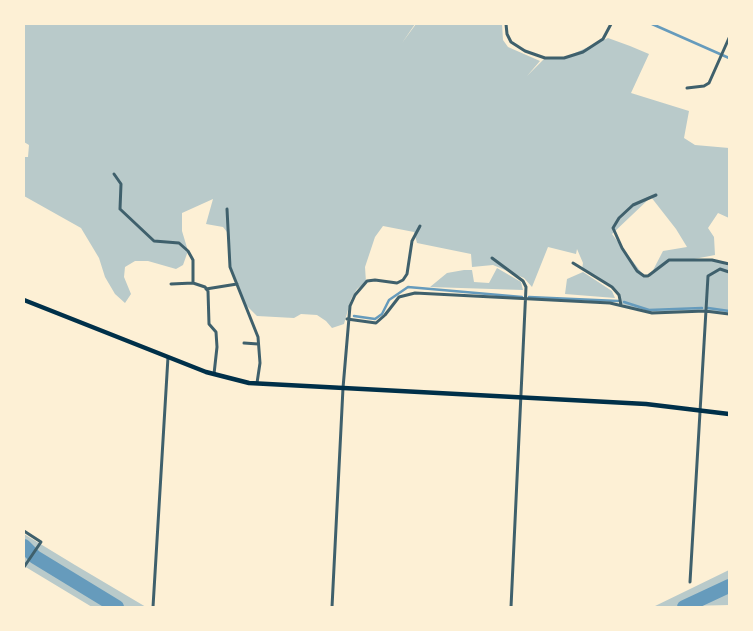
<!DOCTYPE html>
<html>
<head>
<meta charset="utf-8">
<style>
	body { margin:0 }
	#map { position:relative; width:753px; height:631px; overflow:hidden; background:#fdf0d5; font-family:"PT Sans",sans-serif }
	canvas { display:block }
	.frame { position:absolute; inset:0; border:25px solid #fdf0d5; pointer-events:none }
</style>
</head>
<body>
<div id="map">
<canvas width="753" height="631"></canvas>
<div class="frame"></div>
</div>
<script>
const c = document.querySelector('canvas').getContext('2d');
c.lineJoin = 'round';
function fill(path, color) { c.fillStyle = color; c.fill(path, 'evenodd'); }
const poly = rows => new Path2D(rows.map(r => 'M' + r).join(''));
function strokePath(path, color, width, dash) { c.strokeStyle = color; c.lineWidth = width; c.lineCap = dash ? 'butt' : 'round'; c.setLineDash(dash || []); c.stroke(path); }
const green = poly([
	[24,24,415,24,402,43,416,24,502,24,503,40,508,47,540,61,527,76,545,58,564,58,608,38,630,46,649,54,631,93,689,111,684,138,695,145,729,148,729,218,718,213,708,228,714,237,715,255,694,259,716,261,729,266,729,271,723,270,729,274,729,315,701,311,652,313,622,304,619,295,612,287,582,269,583,263,577,249,576,254,548,247,532,287,524,278,493,265,472,267,471,254,417,243,414,232,383,226,375,237,365,267,366,282,357,289,351,299,344,324,332,328,326,321,317,315,301,314,294,318,257,316,245,304,230,267,227,232,223,227,206,224,213,199,182,213,182,231,188,251,183,265,176,269,148,261,135,261,125,267,124,277,131,294,125,303,115,294,105,277,99,258,81,228,24,196,24,157,28,157,29,145,24,142],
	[651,197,676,229,687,247,663,251,649,278,644,276,612,234],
	[497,268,521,282,523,290,430,287,447,273,464,270,472,270,474,282,489,283],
	[583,272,612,291,615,298,565,294,567,279],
	[24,534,75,565,146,607,92,607,24,566],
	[729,570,729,605,653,607,688,590]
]);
const stream = poly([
	[652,24,729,58],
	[529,297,618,301],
	[624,302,649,310,702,308],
	[708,308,729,311],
	[354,316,375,319,382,314,389,300,408,287,522,297]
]);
const river = poly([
	[24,546,35,557,117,607],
	[684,607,729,586]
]);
const minor = poly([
	[506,24,507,34,511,42,525,51,545,58,564,58,583,52,603,39,611,24],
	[687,88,704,86,709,83,729,38],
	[114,174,121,184,120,209,154,241,179,243,188,251,193,260,193,283,205,287,208,291,209,324,216,332,217,347,214,374],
	[656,195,633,205,619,218,613,228,622,248,637,271,644,276,648,276,669,260,712,260,729,264],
	[227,209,230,267,258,337,260,363,257,383],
	[492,258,523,281,526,287,511,607],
	[573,263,612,287,619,295,621,305],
	[171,284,193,283],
	[206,289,237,284],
	[347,319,376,323,385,315,399,297,415,293,610,303,652,313,705,311,729,314],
	[244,343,258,344],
	[24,531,41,542,24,567],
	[690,582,708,276,720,269,729,272],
	[153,607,168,357],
	[332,607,343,388,350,306,355,295,367,281,375,280,397,283,403,280,407,274,412,241,420,226]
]);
const secondary = poly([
	[24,300,206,372,249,383,646,404,729,414]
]);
fill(green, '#b9caca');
strokePath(stream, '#669bbc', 2.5);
strokePath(river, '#669bbc', 14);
strokePath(minor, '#3f606c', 3);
strokePath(secondary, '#003049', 4.5);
</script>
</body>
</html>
